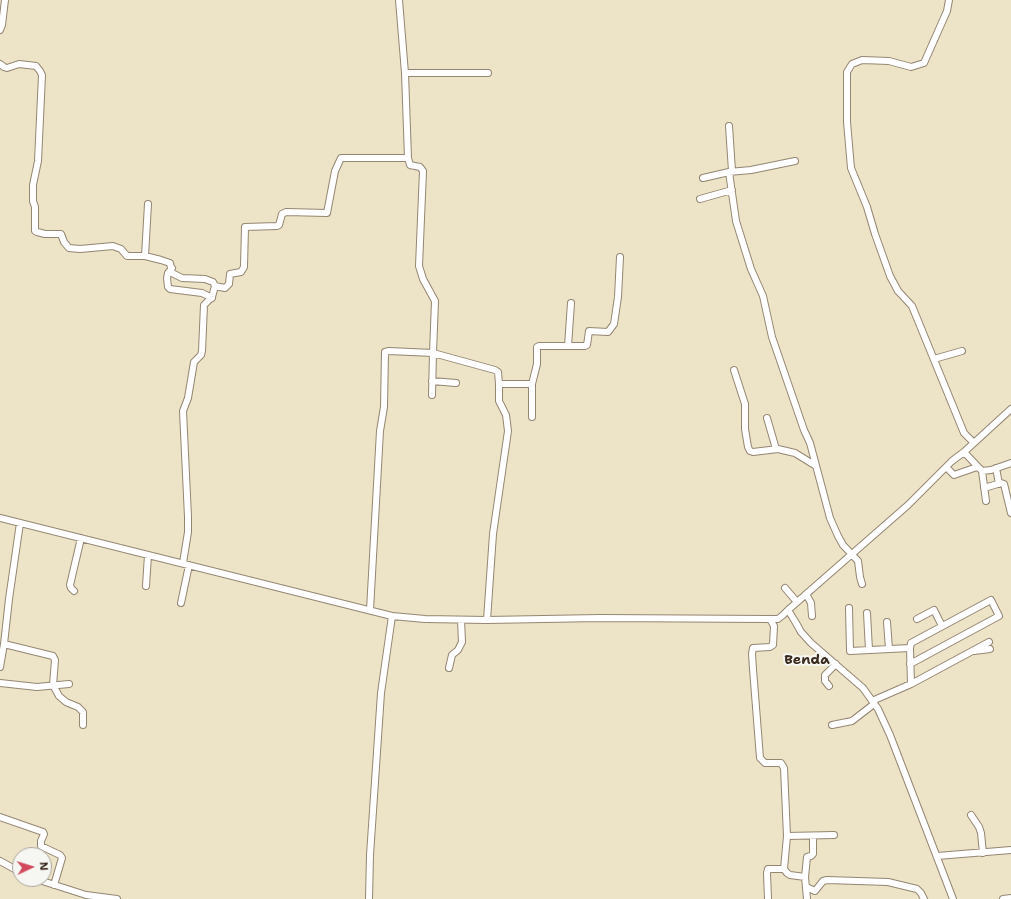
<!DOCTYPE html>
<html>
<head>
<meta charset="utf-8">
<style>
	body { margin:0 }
	#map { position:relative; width:1011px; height:899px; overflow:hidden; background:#ede3c7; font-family:"Shantell Sans",sans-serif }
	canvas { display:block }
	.north { position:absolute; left:12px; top:847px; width:40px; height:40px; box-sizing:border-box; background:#f6f6f2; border:1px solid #aba49d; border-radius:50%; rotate:86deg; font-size:11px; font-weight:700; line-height:16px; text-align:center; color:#3b2a1e }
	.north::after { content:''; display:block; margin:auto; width:14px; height:18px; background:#d1495b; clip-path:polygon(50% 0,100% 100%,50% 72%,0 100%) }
</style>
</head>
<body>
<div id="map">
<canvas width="1011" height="899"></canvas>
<div class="north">N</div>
</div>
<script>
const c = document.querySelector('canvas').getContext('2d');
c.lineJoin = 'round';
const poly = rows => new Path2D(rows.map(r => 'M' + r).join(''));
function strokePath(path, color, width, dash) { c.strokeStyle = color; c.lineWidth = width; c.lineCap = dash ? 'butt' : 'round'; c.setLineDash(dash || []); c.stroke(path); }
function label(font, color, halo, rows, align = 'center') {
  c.font = font + ' "Shantell Sans",sans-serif'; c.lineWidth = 4; c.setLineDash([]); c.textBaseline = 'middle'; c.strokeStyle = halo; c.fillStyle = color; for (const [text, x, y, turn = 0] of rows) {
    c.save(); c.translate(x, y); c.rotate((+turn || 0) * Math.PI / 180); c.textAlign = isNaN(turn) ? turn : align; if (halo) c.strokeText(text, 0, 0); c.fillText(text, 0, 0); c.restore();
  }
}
const minor = poly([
	[949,0,947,11,924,63,911,67,889,61,862,60,852,64,847,72,847,122,851,168,867,207,875,234,890,276,898,291,912,306,964,433,973,442],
	[0,30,2,25,5,0],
	[0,64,4,67,7,68,19,64,36,66,40,71,42,75,38,161,33,185,33,201,35,207,35,231,37,232,45,234,61,234,64,242,69,248,80,249,113,246,121,249,127,256,145,256,161,260,170,263,172,273,182,278,205,279,213,282,215,286,225,288,229,284,230,274,241,272,244,267,245,227,277,226,279,225,282,214,286,212,327,213,335,171,341,158,408,158],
	[405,73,488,73],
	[729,126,732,171],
	[795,161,751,170,729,172,736,221,751,269,763,296,772,337,804,430,810,443,830,518,838,536,843,545,858,561,860,577,862,584],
	[703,178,729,172],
	[700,199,732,190],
	[145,256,148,204],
	[172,268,168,273,167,278,168,287,170,289,202,293,212,298],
	[568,346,571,303],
	[934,359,962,351],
	[734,370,745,404,745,429,748,447,750,451,753,452,778,449,795,453,816,466],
	[432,381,456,383],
	[532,384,532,417],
	[432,395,433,353,495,370,498,372,499,384],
	[767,418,776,449],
	[964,452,982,471,986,501],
	[946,467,954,475,977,467],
	[996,468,999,484],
	[982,471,991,470,1011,463],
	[984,488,1001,483,1004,484,1011,513],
	[0,518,392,616,425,619,487,620,600,618,770,619,778,619,783,615,788,610,796,623,801,632,811,643,863,688,878,709,890,735,953,899],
	[183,563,188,532,188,517,183,411,188,398,194,362,201,355,202,351,204,305,212,297,215,286],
	[146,586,148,555],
	[785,588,797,602],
	[74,591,71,588,70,585,81,538],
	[806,594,811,603,812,616],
	[181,603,189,565],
	[849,608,850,651,910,648],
	[370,610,380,431,384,407,385,352,389,351,433,353,435,301,423,279,419,266,423,171,420,167,410,165,408,158,405,73,399,0],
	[788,610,908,505,952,461,964,452,1011,409],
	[867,613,869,650],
	[770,619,774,626,773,645,770,647,753,648,752,654,753,669,760,758,765,763,781,763,784,768,787,836,784,869],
	[917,619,934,610,942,626],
	[487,620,493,534,508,431,506,415,499,401,499,384,532,384,537,364,537,347,539,346,585,346,587,345,589,331,608,332,614,324,618,297,620,257],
	[887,622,889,649],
	[4,644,53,656,55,660,53,685,59,696,66,702,78,707,83,712,83,725],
	[974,651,990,649],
	[910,664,999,616,991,600,911,643,910,648,911,684],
	[0,667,4,644,9,599,20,523],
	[449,668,452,655,458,650,462,642,461,620],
	[0,683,37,687,69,684],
	[829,686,825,681,825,675,836,664],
	[872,701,911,684,989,642],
	[832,725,852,721,874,704],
	[971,815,979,827,981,833,983,853],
	[0,817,43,832,44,834,41,841,41,846,60,855,62,858,54,885],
	[787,836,834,835],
	[937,856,1011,850],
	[0,861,20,872],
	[36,879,86,895,117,899],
	[806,887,815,891,823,881,827,880,888,882,917,889,921,893,924,899],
	[369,899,370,855,381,693,392,616],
	[768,899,767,873,768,869,784,869,787,873,790,875,805,877],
	[807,899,805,877,807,857,811,856,813,854,813,836],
	[1003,899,1011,898]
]);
const quarterNames = [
	["Benda",807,660]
];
strokePath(minor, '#948672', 8);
strokePath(minor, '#fff', 6);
label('bold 14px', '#3b2a1e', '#f6f6f2', quarterNames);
</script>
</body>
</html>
